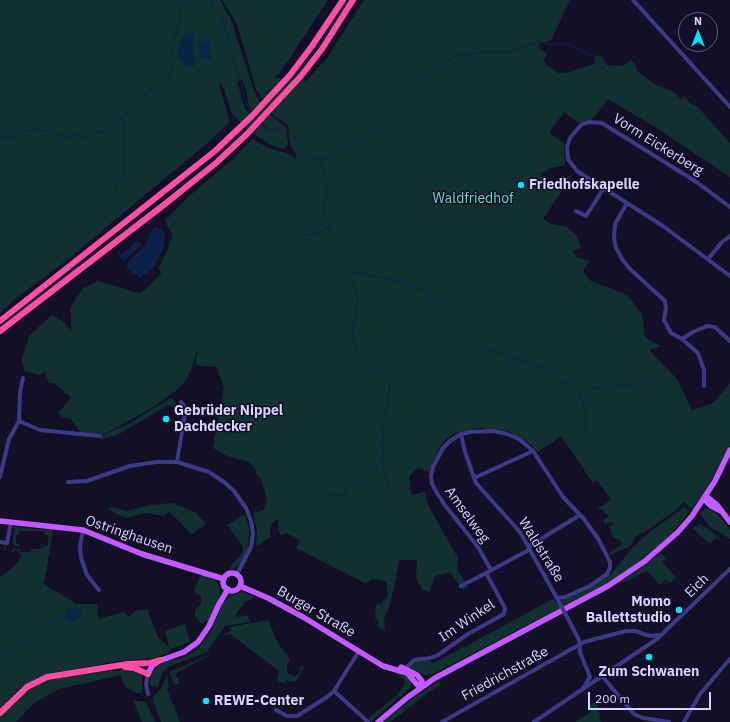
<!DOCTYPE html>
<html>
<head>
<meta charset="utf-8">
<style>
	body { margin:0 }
	#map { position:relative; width:730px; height:722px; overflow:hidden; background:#130f26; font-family:"IBM Plex Sans",sans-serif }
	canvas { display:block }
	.north { position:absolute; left:678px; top:12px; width:40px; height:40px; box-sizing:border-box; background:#130f26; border:1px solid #625e7d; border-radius:50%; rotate:0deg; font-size:11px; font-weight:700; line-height:16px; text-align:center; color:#d9d4ff }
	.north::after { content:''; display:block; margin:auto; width:14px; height:18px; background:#00e5ff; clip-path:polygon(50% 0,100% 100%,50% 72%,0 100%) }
	.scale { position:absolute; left:588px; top:692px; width:123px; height:18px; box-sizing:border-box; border:2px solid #d9d4ff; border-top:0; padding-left:5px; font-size:12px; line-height:14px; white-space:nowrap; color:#d9d4ff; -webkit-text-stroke:3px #130f26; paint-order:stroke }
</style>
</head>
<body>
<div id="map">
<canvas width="730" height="722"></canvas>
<div class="north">N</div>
<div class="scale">200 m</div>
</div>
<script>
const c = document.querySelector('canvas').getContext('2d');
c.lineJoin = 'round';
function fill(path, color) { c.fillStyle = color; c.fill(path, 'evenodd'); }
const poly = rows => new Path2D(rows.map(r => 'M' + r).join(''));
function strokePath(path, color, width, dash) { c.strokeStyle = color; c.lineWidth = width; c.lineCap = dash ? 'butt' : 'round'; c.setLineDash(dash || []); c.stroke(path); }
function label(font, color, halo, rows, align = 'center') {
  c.font = font + ' "IBM Plex Sans",sans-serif'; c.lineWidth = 3; c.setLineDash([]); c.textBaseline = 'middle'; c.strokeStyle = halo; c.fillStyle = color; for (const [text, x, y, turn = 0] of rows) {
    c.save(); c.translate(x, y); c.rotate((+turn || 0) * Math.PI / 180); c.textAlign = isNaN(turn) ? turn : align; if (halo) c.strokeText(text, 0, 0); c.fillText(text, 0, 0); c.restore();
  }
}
const green = poly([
	[0,0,220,0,231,20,254,91,265,111,286,127,288,144,284,149,275,147,248,131,232,113,222,84,219,85,230,122,210,141,62,264,15,299,0,313],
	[242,80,246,89,249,107,269,131,245,109,237,81],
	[222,0,328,0,282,70,274,78,306,81,327,58,364,0,570,0,551,40,539,44,540,49,548,54,543,60,547,65,558,73,565,73,595,64,594,57,600,55,607,65,622,66,631,60,636,65,637,71,654,84,674,92,681,99,684,96,693,106,695,104,730,143,730,177,655,127,608,99,593,119,579,123,564,112,549,133,564,143,565,165,552,168,541,173,547,188,573,174,543,219,551,224,567,227,576,234,581,248,572,251,577,258,590,261,583,271,591,281,627,295,642,314,645,337,661,346,649,350,677,379,692,410,713,403,730,383,730,445,708,486,692,509,683,502,675,511,643,533,640,533,634,538,633,543,629,547,610,555,609,553,622,544,619,539,617,540,612,536,613,535,609,527,613,525,612,522,605,524,603,520,608,517,606,513,604,514,603,509,597,509,611,500,597,480,593,483,561,436,538,452,530,444,508,431,480,428,456,433,446,439,440,447,429,472,418,468,409,476,411,495,425,492,428,505,458,558,457,569,468,587,463,590,450,572,435,576,429,592,422,590,416,577,417,560,399,560,394,588,388,611,384,618,385,631,377,626,379,621,375,618,376,606,378,603,380,605,388,596,386,581,373,579,365,583,296,548,300,540,287,533,280,535,277,519,272,524,269,534,272,537,261,543,260,546,256,545,257,531,253,513,263,510,267,500,261,479,255,472,256,470,249,462,229,457,213,448,224,388,216,367,195,365,198,348,190,373,181,387,152,408,108,432,100,435,81,433,71,419,62,417,58,413,71,398,54,383,49,383,44,371,40,375,25,371,22,360,29,336,52,315,65,323,71,332,71,307,83,288,98,281,135,292,140,293,147,288,161,274,159,268,170,244,172,234,165,221,188,197,234,158,252,139,269,148,289,154,296,159,296,154,290,146,289,129,287,124,274,116,256,89,237,24],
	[171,398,174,400,179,408,178,422,176,409,168,405,114,437,112,436,100,440,101,436,128,424],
	[172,503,195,512,206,524,191,535,181,523,169,512,163,516,147,513,126,518,108,510,111,507,127,511,149,505],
	[684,507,690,511,670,535,636,564,613,580,433,674,425,675,411,669,410,666,417,661,430,660,432,663,436,662,553,599,556,603,592,587,613,572,633,547,650,532],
	[706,508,715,512,726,524,730,529,730,539,710,527,699,513],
	[243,515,245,515,249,528,248,549,239,566,227,571,242,553,243,549,242,545,227,525],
	[701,524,720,538,719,540,716,538,710,544,692,528],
	[14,527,53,530,44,584,77,604,97,604,98,619,123,612,129,617,135,611,147,609,158,637,169,648,165,631,185,624,190,642,170,649,171,651,168,653,155,658,125,660,45,674,20,688,0,709,0,577,11,569,20,560,18,557,21,558,22,556,19,554,19,551,15,550,14,553,4,550,5,547,0,545,6,546,6,550,12,552,13,548,20,549,20,552,31,552,31,549,38,549,48,545,48,535,45,535,44,531,20,531,19,535,16,535,16,544,19,544,20,546,15,546,13,544],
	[661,553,666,558,662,562,676,577,670,583,665,580,660,585,647,571,613,587],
	[201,574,215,580,220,586,219,593,220,594,209,620,202,624,195,616,195,610,201,604,201,596,196,593,194,590],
	[242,592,254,596,253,599,245,602,235,615,237,617,247,615,250,622,225,626,207,652,168,667,163,672,157,687,150,686,151,675,157,666,167,661,183,658,198,649,212,629,223,602,233,595],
	[268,620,279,645,290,659,287,665,287,673,294,676,298,674,302,665,304,666,297,680,294,682,286,680,284,683,277,681,279,671,230,634,223,636,231,630,230,628,225,628],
	[209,655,175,674,180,683,175,685,169,672],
	[126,670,140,674,142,677,142,693,136,693,128,689,123,683,121,675,59,689,34,703,16,722,0,722,0,717,21,696,41,683,52,679,98,672],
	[394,672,408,677,412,682,411,687,371,722,368,718,396,696,405,683,404,679],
	[167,674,169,688,167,689,180,722,161,722,153,701,154,696,162,687],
	[439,681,441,685,428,693,390,722,383,722,417,695],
	[133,700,146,702,155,722,142,722],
	[596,702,601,717,599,719,601,722,575,722,591,712,589,705]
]);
const water = poly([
	[190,32,194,35,193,53,195,61,195,66,187,66,182,62,177,53,184,35],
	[209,40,211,58,201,59,198,42],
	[156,227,164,231,165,237,163,249,152,270,140,278,127,269,128,261,147,244,151,230],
	[138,240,142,245,124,261,119,256],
	[74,608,81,610,82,617,69,624,66,610]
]);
const stream = poly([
	[212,0,214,7,220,12,244,93,244,99,251,113],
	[261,122,269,130,282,127],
	[294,131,295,139,303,152,319,160,329,183,325,199,325,221,329,225,331,238,354,271],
	[0,138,8,138,19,134,23,131,38,130,54,131,55,133,70,138,75,134,86,137,96,132,104,131,113,122,127,115,150,90,162,86,168,80,172,71,174,58,172,50,180,19,178,4,181,0,187,0],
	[319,160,326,157,334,157,368,137,382,125,396,105,422,78,455,56,477,53,509,52,537,42,552,45,564,43,594,56,597,62,611,75,626,102],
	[114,194,117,181,123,178,124,174,123,136,125,132,122,118],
	[302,235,314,235,329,227],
	[354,272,406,283,450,303,465,317,488,350,545,369,562,382,570,382,580,391,586,421,585,436],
	[583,403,593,389,599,387,606,391,617,386,636,384,652,379],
	[382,462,388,484,394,492,399,504,403,507],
	[329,496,344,495,346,489,361,484,363,477,372,473,374,469,380,464,383,453,382,440,384,438,381,429,387,410,387,401,389,398,390,381,370,369,363,361,352,339,358,295,351,276,354,272],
	[0,660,7,652,16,649,23,644,33,632,52,621,68,616]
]);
const minor = poly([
	[633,0,730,107],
	[627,203,615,224,614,238,616,248,622,259,629,268,665,301,666,307,664,320,671,333,682,339,698,353,704,370,704,386],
	[730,207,695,181,602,123,589,122,581,125,570,138,567,147,568,159,577,171,663,226,730,276],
	[576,211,586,216,604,188],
	[708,259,722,242,730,236],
	[682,339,693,332,707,326,715,327,730,341],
	[19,421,40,430,100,436],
	[461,434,465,452,476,483,520,532,558,600],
	[177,462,185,413,184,406,181,402],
	[0,477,9,439,19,421,20,392,23,378],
	[474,478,533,451,563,497,584,519,599,540,610,562,610,568,607,574,590,586,565,597,557,598],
	[68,482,87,481,130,466,156,462,177,462,209,472,224,482,234,491,246,508,251,521,253,534,251,547,237,574],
	[83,530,80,546,81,558,87,575,99,590],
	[0,542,7,543,11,522],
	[491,570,478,547,444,504,437,493,432,484,431,476,433,467,443,448,450,441,461,434,470,432,494,431,507,434,519,439,533,451],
	[461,586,486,573],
	[566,615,579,640,580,652,590,677],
	[404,670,414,660,430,658,438,655,468,634,504,614,505,608,486,573,527,551,531,545,580,515],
	[148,674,146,684,148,694],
	[602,676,634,714,643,718,669,722],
	[583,688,590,677],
	[334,691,368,722],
	[276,710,287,716,297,716,327,697,334,691,359,651],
	[442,722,584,642,626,631,635,631,650,636,660,635],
	[534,722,657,639,730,569],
	[684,722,700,694,730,659]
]);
const major = poly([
	[706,496,717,505,730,522],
	[704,499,711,506,721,511],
	[0,521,83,530,142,554,224,579],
	'223 582a9 9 0 1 1 18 0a9 9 0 1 1-18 0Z',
	[240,586,268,598,303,617,383,666,407,673,420,688],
	[401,667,417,675,422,681,420,688],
	[148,674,152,666,159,661,184,652,198,642,209,626,219,604,228,589],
	[378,722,408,697,435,678,608,586,645,561,678,532,692,516,715,481,730,450]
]);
const highway = poly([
	[0,321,215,151,252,116,290,75,312,46,343,0],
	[0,331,165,204,216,163,247,134,301,76,322,49,353,0],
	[125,667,134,668,148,674],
	[0,713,27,687,47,677,128,664,150,663,161,660]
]);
const minorBridge = poly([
	[559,602,566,615]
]);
const markers = [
	[521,185,4,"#00e5ff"],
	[166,419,4,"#00e5ff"],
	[679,610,4,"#00e5ff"],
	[649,657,4,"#00e5ff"],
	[206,701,4,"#00e5ff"]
];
const streetNames = [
	["Vorm Eickerberg",658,145,32],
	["Amselweg",467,515,54],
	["Ostringhausen",129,535,19],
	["Waldstraße",541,550,58],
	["Eich",697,586,-45],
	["Burger Straße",316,612,30],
	["Im Winkel",467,621,-34],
	["Friedrichstraße",505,674,-29]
];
const poiNames = [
	["Friedhofskapelle",529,185],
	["Gebrüder Nippel",174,411],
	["Dachdecker",174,427],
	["Momo",671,602,"right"],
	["Ballettstudio",671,618,"right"],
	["Zum Schwanen",649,672,"center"],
	["REWE-Center",214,701]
];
const parkNames = [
	["Waldfriedhof",473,199]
];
fill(green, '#12302f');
fill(water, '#0c2248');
strokePath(stream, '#0c2248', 1);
strokePath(minor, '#3d3a85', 4);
strokePath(major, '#c25bff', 5.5);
strokePath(highway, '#ff4fa3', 6);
strokePath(minorBridge, '#3d3a85', 4);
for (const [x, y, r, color] of markers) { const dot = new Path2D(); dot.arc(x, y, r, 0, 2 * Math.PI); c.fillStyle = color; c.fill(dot); strokePath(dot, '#130f26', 1.5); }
label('14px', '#d9d4ff', '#130f26', streetNames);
label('bold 14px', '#d9d4ff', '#130f26', poiNames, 'left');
label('14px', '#5fe0c0', '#130f26', parkNames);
</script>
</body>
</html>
